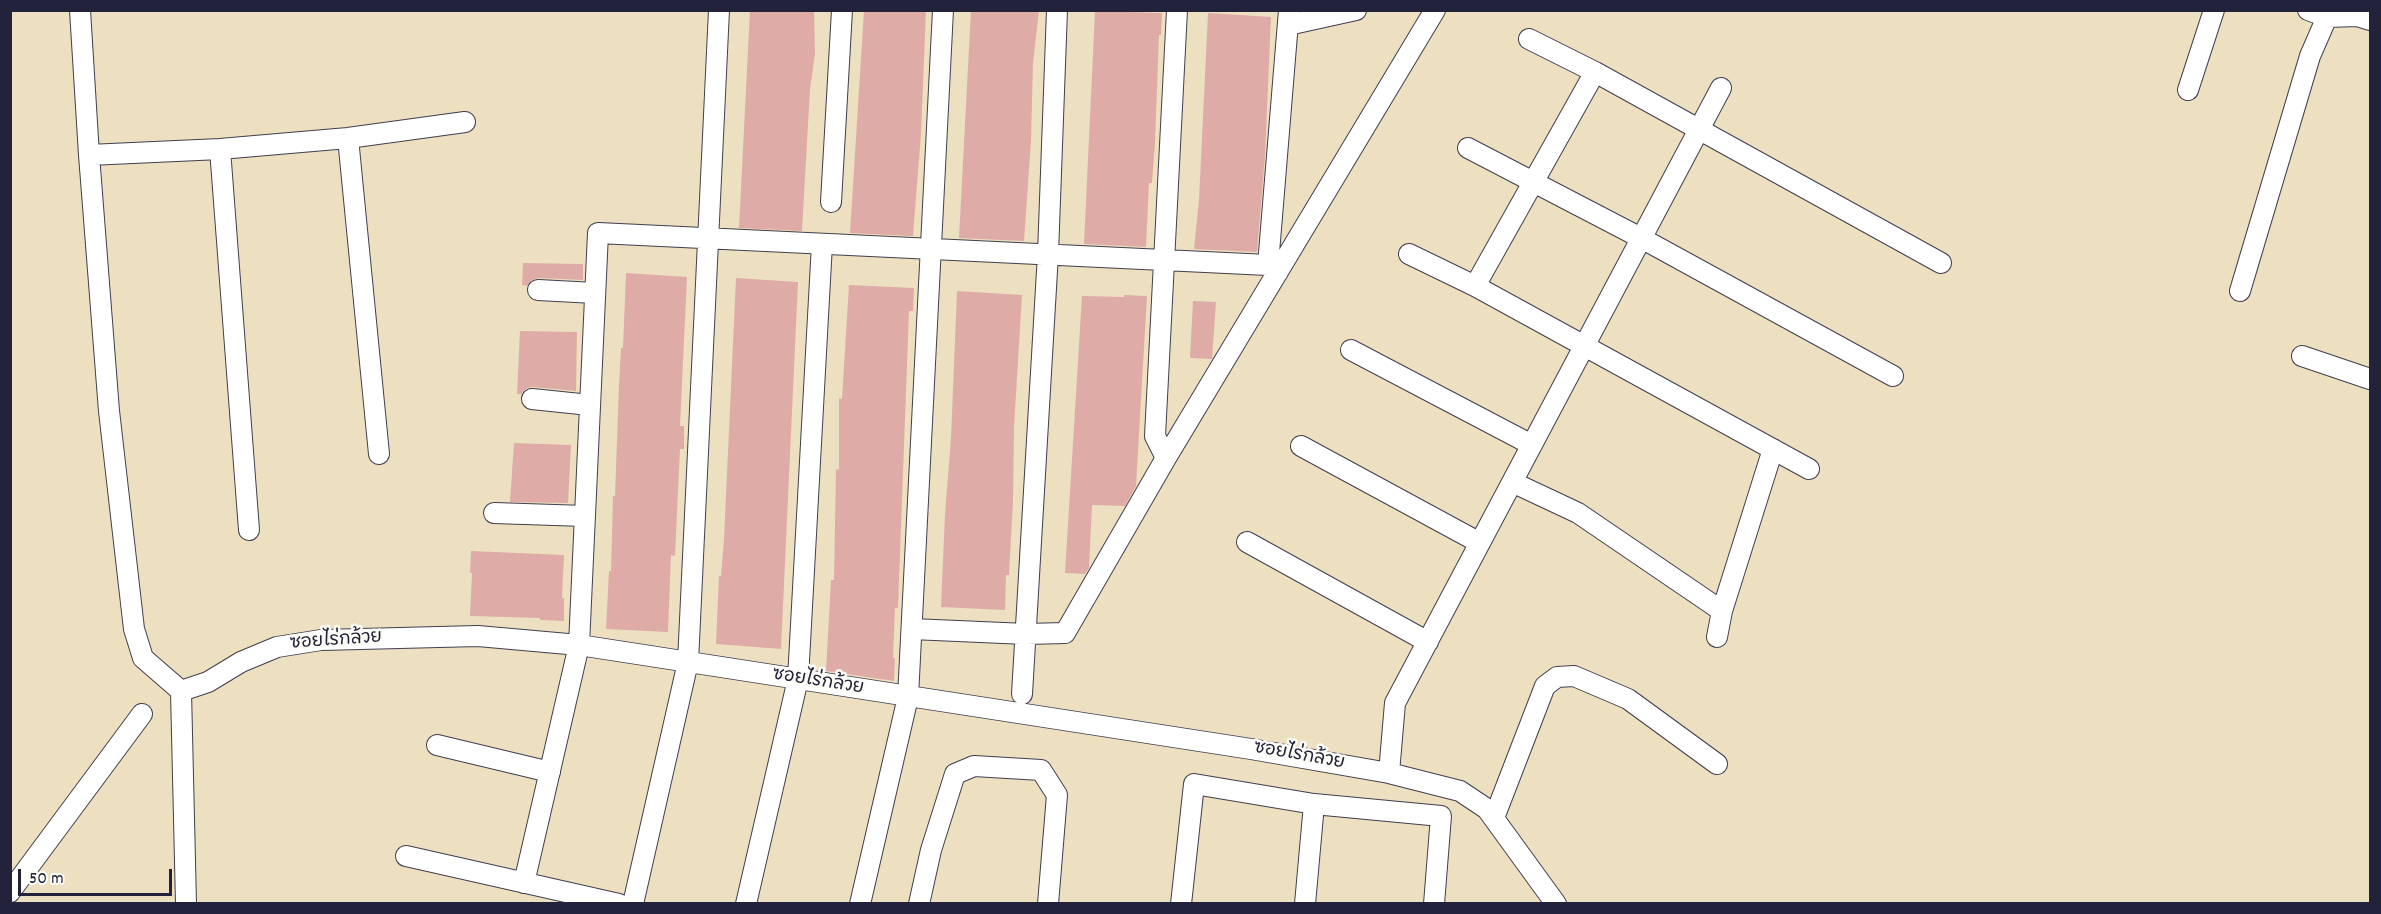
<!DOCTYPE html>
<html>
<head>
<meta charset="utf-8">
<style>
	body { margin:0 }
	#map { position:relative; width:2381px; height:914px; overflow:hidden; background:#ede0c0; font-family:Dekko,sans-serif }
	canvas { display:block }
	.frame { position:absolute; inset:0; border:12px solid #22223b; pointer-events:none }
	.scale { position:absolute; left:18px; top:869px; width:154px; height:27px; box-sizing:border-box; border:3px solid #22223b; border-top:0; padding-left:8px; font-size:18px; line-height:21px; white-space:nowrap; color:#22223b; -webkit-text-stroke:4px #fdfcf7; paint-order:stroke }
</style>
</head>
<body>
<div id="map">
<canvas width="2381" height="914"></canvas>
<div class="frame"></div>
<div class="scale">50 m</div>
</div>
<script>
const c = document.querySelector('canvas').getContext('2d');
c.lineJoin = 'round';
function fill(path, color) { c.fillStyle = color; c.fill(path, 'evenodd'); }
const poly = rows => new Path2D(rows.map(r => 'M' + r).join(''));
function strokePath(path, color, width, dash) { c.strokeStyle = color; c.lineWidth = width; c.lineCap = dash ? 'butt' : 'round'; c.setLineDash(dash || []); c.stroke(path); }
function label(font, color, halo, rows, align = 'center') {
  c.font = font + ' Dekko,"Playpen Sans Thai",sans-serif'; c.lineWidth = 5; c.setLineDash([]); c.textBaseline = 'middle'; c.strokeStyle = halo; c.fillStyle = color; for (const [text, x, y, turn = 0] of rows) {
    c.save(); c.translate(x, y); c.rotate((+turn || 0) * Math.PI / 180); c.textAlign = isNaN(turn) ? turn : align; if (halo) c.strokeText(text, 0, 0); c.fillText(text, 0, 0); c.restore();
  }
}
const building = poly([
	[750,10,814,10,815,54,810,89,802,231,739,228],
	[864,10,926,10,921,134,913,236,850,233],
	[971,10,1039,10,1033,63,1031,141,1024,241,959,238],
	[1095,11,1162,13,1161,35,1159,35,1155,143,1152,183,1149,183,1146,247,1084,244],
	[1208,13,1271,17,1265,156,1257,252,1194,249,1199,200],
	[523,263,583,264,583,280,539,278,532,280,527,286,522,285],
	[626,273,687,277,680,426,684,426,684,449,680,449,675,556,671,555,668,632,606,629,609,571,611,571,613,496,615,496,619,385,621,348,623,348],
	[736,278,798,282,781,649,716,644,719,576,721,576,724,539],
	[849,285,914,288,913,311,909,311,898,608,895,608,893,658,895,658,894,681,826,671,831,580,834,580,836,469,839,470,839,398,842,399],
	[957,291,1022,295,1014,427,1013,502,1009,575,1006,575,1005,610,941,607,945,514,951,438],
	[1124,295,1147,296,1136,486,1125,506,1092,505,1089,568,1085,574,1065,573,1082,296,1124,297],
	[1193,301,1216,302,1212,359,1190,358],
	[520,331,577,332,576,391,533,387,527,388,521,394,517,394],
	[514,443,571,445,568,503,510,502],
	[471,551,564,555,562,598,564,598,564,621,540,620,540,618,470,616,472,573,470,573]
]);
const minor = poly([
	[80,10,89,155,109,411,134,629,143,658,181,691,186,904],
	[2308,10,2327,17],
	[1288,25,1356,10],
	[1529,39,1595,72,1941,263],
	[2188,90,2214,10],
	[348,138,379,454],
	[1468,148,1641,238,1893,376],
	[220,149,249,530],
	[89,155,220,149,348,138,465,122],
	[831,202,842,10],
	[1409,254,1475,286,1809,469],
	[1268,265,1289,10],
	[1475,286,1595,72],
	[538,290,595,293],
	[2240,291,2310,56,2327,17,2357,16,2370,20],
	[1351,350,1532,445],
	[2302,356,2370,379],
	[532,399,590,405],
	[1301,446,1480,543],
	[1166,458,1155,436,1177,10],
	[1512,482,1578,513,1722,611],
	[494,513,585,516],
	[1247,542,1428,642],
	[912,629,1026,634,1065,633,1166,458,1435,10],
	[1717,637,1722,611,1773,449],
	[181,691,208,682,241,662,277,647,321,640,478,636,579,645,1251,749,1389,773,1460,791,1487,809,1556,904],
	[1022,694,1048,254,1057,10],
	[437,745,550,772],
	[1389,773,1395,703,1721,88],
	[1494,818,1545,686,1557,677,1574,676,1628,699,1717,764],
	[406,856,619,904],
	[524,883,579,645,598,233,1268,265,1278,272],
	[10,892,142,714],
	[633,904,688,662,719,10],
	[746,904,798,679,822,244],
	[860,904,908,697,943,10],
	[919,904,931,850,955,774,974,766,1041,770,1057,795,1048,904],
	[1181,904,1194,784,1314,804,1441,816,1434,904],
	[1305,904,1314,804]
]);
const streetNames = [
	["ซอยไร่กล้วย",336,642,-4],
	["ซอยไร่กล้วย",818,683,9],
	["ซอยไร่กล้วย",1299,757,10]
];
fill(building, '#dfaba6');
strokePath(minor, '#403e4f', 22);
strokePath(minor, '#fff', 20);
label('18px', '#22223b', '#fdfcf7', streetNames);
</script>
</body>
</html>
